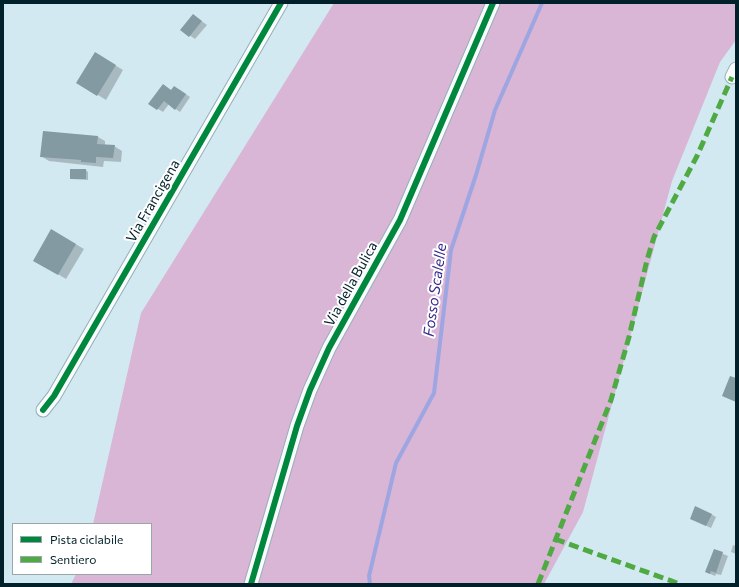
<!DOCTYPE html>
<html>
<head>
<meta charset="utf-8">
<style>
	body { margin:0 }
	#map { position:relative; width:739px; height:587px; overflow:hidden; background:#d2e9f1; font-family:Commissioner,sans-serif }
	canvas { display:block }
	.frame { position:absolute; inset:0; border:4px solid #022029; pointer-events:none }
	.legend { position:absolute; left:12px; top:523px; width:140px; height:52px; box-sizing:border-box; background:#fff; border:1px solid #9aa6a9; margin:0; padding:5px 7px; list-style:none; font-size:12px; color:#022029 }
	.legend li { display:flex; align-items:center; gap:8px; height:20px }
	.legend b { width:20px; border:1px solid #9aa6a9 }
</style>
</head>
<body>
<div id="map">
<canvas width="739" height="587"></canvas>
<div class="frame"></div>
<ul class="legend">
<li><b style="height:5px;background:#00873e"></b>Pista ciclabile</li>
<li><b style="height:5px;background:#4faa44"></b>Sentiero</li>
</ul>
</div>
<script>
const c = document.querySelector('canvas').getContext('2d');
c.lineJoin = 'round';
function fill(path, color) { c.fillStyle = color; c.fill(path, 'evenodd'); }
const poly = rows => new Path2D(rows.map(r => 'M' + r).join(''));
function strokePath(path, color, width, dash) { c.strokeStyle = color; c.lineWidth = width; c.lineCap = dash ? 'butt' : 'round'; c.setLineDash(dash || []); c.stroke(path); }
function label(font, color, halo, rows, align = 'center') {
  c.font = font + ' Commissioner,sans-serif'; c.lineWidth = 4; c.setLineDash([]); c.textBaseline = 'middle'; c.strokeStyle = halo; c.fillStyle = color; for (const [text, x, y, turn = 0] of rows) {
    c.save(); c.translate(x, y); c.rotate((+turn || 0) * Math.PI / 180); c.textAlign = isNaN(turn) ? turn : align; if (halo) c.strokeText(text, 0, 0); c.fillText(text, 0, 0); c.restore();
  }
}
const forest = poly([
	[334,3,736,3,736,40,720,62,672,181,583,512,544,584,71,584,76,574,151,574,151,524,93,524,141,313]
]);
const shadow = poly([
	[193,15,207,25,195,39,182,30],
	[95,53,123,70,106,100,77,82],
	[180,90,190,97,180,112,169,104,163,112,150,104,172,91],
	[98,137,105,141,105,145,114,146,122,151,121,162,104,161,103,167,49,161,41,156],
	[86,170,88,172,88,180,71,179],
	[52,230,84,249,66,279,34,260],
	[711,514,716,517,711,528,696,521],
	[733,545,736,546,736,554,731,552],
	[714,550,728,556,721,575,716,574,715,576,706,572]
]);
const stream = poly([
	[370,584,369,576,396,463,434,393,451,250,476,175,495,110,542,3]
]);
const building = poly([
	[193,14,202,21,189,37,180,30],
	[95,52,116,65,97,96,76,83],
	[163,84,171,90,174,86,186,94,175,110,164,101,157,110,148,104],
	[43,131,98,136,97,144,115,145,113,158,96,157,96,163,81,162,81,160,40,157],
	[70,169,86,169,86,179,70,179],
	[51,229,76,244,58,275,33,261],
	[730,376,736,378,736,402,722,396],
	[695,506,712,514,706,526,690,519],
	[714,549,723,552,716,573,711,571,710,574,705,572]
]);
const minor = poly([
	[732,77,736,69],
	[43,410,54,396,281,3],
	[251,584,297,426,310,390,329,348,400,220,493,3]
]);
const quiet = poly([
	[555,539,677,583],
	[538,584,611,400,629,337,647,260,654,237,697,156,732,77]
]);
const cycleway = poly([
	[43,410,54,396,281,3],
	[251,584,297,426,310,390,329,348,400,220,493,3]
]);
const streetNames = [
	["Via Francigena",153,201,-60],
	["Via della Bulica",351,284,-61]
];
const waterNames = [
	["Fosso Scalelle",435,290,-82]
];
fill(forest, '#d9b5d6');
fill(shadow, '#0003');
strokePath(stream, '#9ea6e2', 4);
fill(building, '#839aa2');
strokePath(minor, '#96aeb6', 15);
strokePath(minor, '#f8fcfd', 13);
strokePath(quiet, '#4faa44', 5, [10, 5]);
strokePath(cycleway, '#00873e', 6);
label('14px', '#022029', '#fff', streetNames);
label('italic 15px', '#392c8d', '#fff', waterNames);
</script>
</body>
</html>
